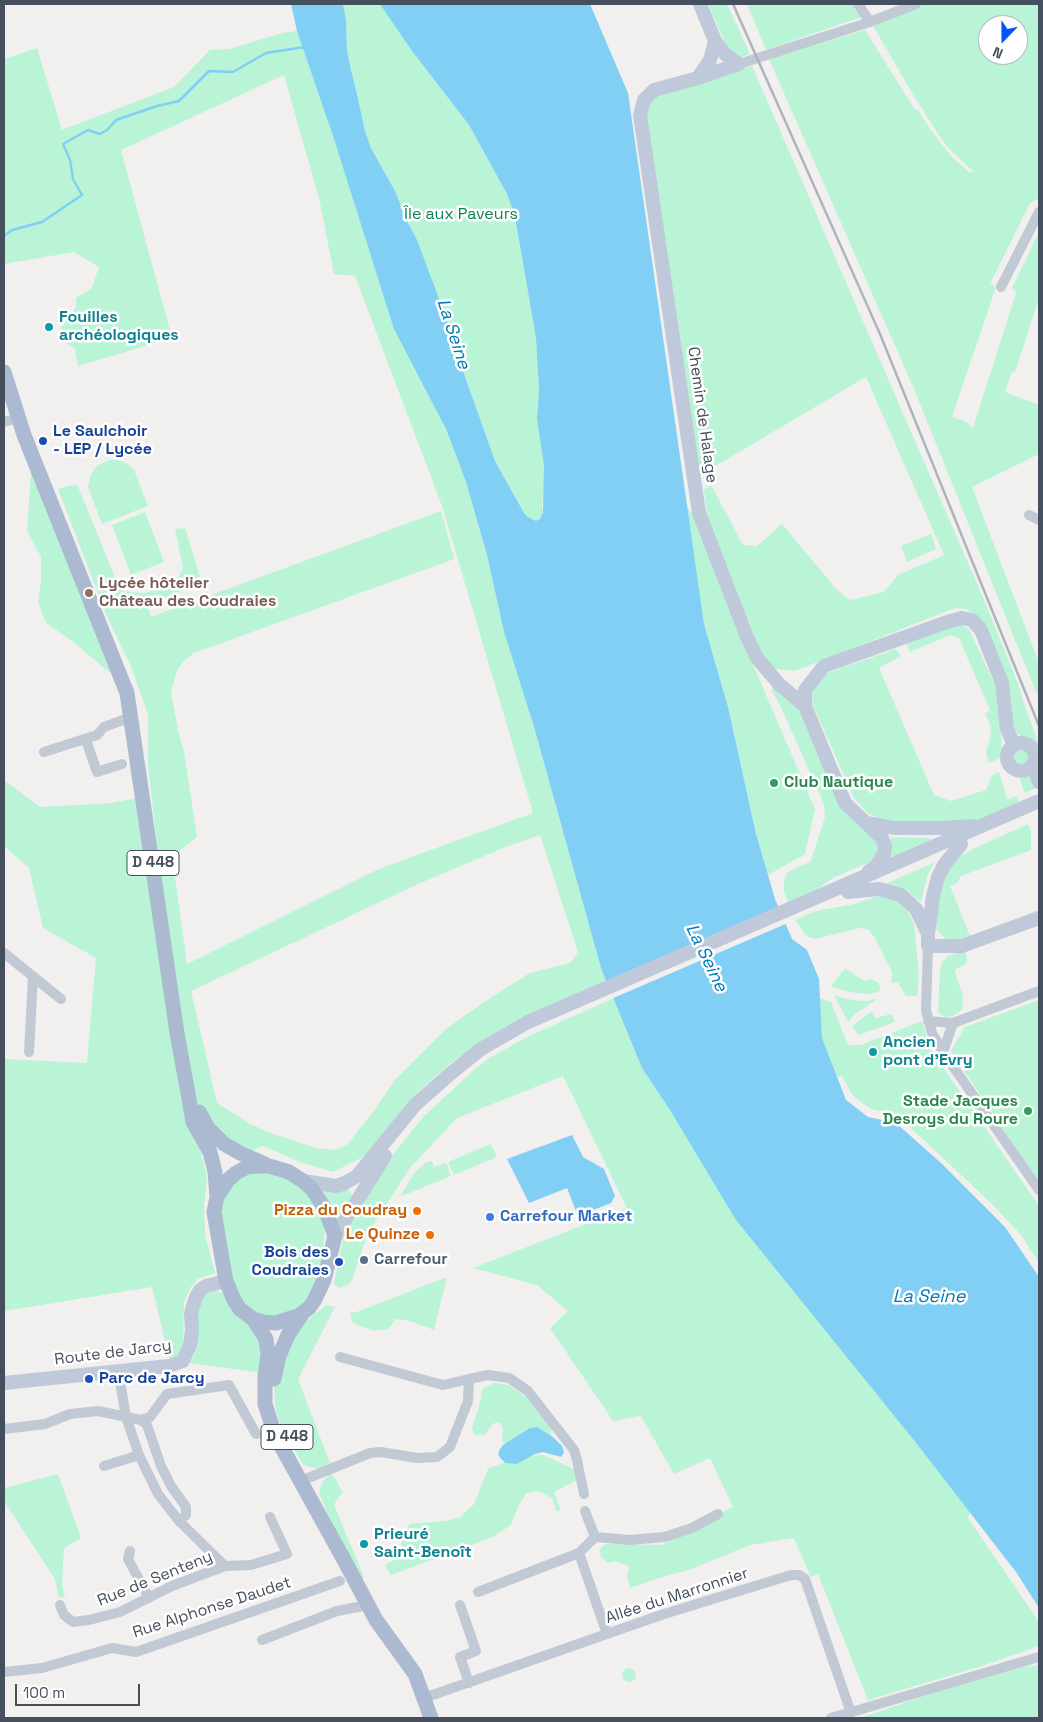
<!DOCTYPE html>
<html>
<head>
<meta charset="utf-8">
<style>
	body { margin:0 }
	#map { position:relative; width:1043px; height:1722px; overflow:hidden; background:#f2efef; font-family:"Space Grotesk",sans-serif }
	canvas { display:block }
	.frame { position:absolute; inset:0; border:5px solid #454f5e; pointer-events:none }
	.north { position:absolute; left:978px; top:15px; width:50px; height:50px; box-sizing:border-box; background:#fff; border:1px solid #b5b9bf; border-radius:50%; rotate:202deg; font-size:14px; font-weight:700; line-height:20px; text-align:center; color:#454f5e }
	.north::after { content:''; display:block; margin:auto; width:18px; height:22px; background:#0652f4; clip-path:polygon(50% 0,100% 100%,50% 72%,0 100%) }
	.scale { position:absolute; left:15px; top:1684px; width:125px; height:22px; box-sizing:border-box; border:2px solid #454f5e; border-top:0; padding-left:6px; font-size:15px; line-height:18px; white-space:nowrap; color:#454f5e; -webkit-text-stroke:4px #fff; paint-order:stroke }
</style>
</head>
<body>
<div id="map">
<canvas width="1043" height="1722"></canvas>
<div class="frame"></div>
<div class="north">N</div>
<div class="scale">100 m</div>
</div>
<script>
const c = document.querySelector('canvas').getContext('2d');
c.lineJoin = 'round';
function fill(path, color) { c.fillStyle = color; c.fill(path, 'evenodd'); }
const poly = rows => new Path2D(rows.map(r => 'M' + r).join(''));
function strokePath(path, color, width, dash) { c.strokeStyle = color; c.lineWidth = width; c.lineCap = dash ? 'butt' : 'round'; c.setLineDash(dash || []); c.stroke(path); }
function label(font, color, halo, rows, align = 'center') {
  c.font = font + ' "Space Grotesk",sans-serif'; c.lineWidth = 5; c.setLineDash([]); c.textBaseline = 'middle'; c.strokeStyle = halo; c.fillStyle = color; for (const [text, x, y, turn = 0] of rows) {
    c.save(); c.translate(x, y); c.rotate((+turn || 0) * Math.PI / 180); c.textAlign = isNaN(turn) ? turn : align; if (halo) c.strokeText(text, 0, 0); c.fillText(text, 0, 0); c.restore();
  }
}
const green = poly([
	[343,4,380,4,384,8,412,51,469,125,507,194,515,217,536,338,539,391,537,419,544,466,544,491,542,506,543,512,540,519,536,521,528,517,524,513,495,461,452,340,450,328,424,261,408,222,405,217,396,193,371,148,365,131,357,94,351,70,347,50,346,20],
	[708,4,727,4,750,54,741,57,734,54,725,43],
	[747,4,855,4,864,16,766,50],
	[925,4,1039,4,1039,198,1030,203,990,284,996,287,952,417,965,421,973,428,1016,293,1012,288,1039,232,1039,298,1015,372,1012,372,1005,392,1039,405,1039,454,972,487,1039,663,1039,693,1036,692,914,389,769,59,865,30,915,110,918,110,930,129,952,157,970,173,973,171,953,153,942,140,912,93,873,26],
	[988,25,1018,25,1018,55,988,55],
	[297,31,335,142,466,482,487,555,504,632,534,727,601,968,607,982,505,1027,452,1062,422,1088,363,1157,333,1172,300,1162,263,1146,249,1152,230,1145,202,1116,193,1095,158,855,148,764,148,714,130,664,108,619,58,489,77,484,119,587,126,592,146,593,178,579,183,567,175,529,185,528,202,583,147,604,151,617,441,511,454,559,194,653,184,661,178,668,171,691,178,731,184,751,197,837,172,856,187,964,381,868,533,813,442,506,355,276,334,274,319,198,284,75,121,150,172,338,78,366,75,349,62,340,61,328,76,307,76,298,92,288,99,267,74,252,4,264,4,59,37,48,62,130,174,87,210,50,229,49,283,33],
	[540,835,578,952,570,963,530,973,490,998,446,1029,395,1080,376,1108,347,1145,336,1150,316,1148,271,1133,250,1124,217,1103,191,991,416,885,503,848],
	[752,66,982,595,1022,694,1021,695,1039,745,1039,752,1035,744,1028,739,1020,736,1011,726,1009,687,1001,663,986,626,978,617,966,609,955,608,795,671,776,669,765,663,707,516,704,490,711,485,743,545,757,546,782,524,837,590,850,600,884,592,898,575,944,555,866,377,700,475,645,121,651,101,657,95],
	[110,460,119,460,128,464,134,470,148,506,102,524,88,487,91,474,98,465],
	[31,472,115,677,72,641,46,623,38,603,41,579,41,557,27,530],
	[687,507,696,520,757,674,815,809,805,854,768,875,756,834,728,707,704,624],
	[145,512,164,562,131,575,112,525],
	[931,534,936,549,907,562,901,546],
	[959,624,969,629,995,685,998,700,1002,751,1000,758,989,763,986,752,990,740,991,730,989,721,985,714,990,710,959,638,950,635,910,652,906,643],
	[896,649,901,656,879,668,934,795,951,801,986,790,992,775,999,772,1007,799,1017,796,1020,804,978,822,887,822,869,814,854,798,813,705,811,692,827,673],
	[773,685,800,706,840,805,875,837,880,847,876,857,869,862,833,878,814,892,788,903,784,891,784,880,788,872,811,861,825,817,824,804,780,705,772,691],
	'1011 756a9 9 0 1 1 18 0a9 9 0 1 1-18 0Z',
	[1027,774,1032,776,1036,788,1025,793,1020,780,1021,777],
	[4,780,40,807,112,803,137,798,172,1036,207,1177,204,1204,205,1235,215,1273,198,1279,191,1287,184,1302,183,1347,179,1357,170,1361,152,1287,4,1311,4,1059,87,1063,96,958,43,928,29,868,4,846],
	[1028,824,1031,831,1031,850,961,876,957,883,950,886,970,936,1039,910,1039,914,962,940,946,939,942,936,935,928,939,888,943,875,962,855,977,847],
	[891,837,930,838,931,843,894,857,891,855],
	[935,862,928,874,921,902,906,890,885,884],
	[884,894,904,903,914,924,919,976,917,996,906,996,898,982,891,983,892,972,875,938,868,929,859,928,815,939,806,936,796,920,816,911,855,904],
	[965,950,967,958,966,964,956,969,955,973,963,996,962,1010,953,1016,947,1017,941,1015,938,1011,940,972,942,962,948,956],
	[845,968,864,981,870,979,878,982,881,991,867,994,849,992,831,986],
	[834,995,850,1000,865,1001,877,999,855,1014,848,1022],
	[614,998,642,1068,670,1110,913,1439,970,1512,968,1518,1039,1622,1039,1646,982,1666,868,1700,818,1574,811,1577,794,1538,750,1545,692,1569,659,1578,630,1588,627,1577,629,1566,615,1561,608,1563,601,1557,600,1549,606,1544,662,1545,690,1527,733,1507,710,1458,674,1474,641,1416,613,1421,550,1328,568,1311,537,1285,473,1268,627,1208,563,1076,457,1118,410,1168,395,1191,368,1233,352,1280,349,1284,340,1288,334,1284,344,1235,383,1171,382,1168,423,1117,475,1069,491,1057,527,1037],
	[820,998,831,1002,848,1045,861,1045,922,1021,931,1050,1039,1206,1039,1263,1021,1235,992,1204,896,1114,871,1109,852,1095,842,1076,837,1077,821,1037],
	[1039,1000,1039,1183,951,1051,965,1027],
	[872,1011,875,1018,892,1014,895,1022,859,1035,852,1026],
	[491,1144,497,1157,454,1175,448,1162],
	[432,1161,434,1167,446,1163,451,1176,402,1196,401,1195,415,1172,425,1163],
	[259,1172,280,1175,299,1185,314,1201,323,1221,325,1232,321,1266,312,1292,300,1308,281,1316,263,1315,255,1312,240,1298,235,1287,221,1212,227,1191,240,1178,248,1173],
	[347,1188,355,1198,341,1220,337,1220,321,1191,322,1189],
	[447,1277,434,1330,410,1321,396,1319,388,1329,373,1331,353,1323,350,1313,357,1312],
	[216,1291,223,1293,229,1306,240,1317,257,1331,263,1341,262,1373,189,1363,193,1358,196,1348,198,1301,205,1293],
	[326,1305,335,1307,298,1379,330,1463,318,1469,303,1465,279,1421,275,1406,274,1381,301,1325],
	[494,1383,508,1385,525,1396,552,1428,550,1437,513,1449,502,1441,503,1428,499,1422,492,1424,485,1435,475,1435,472,1429,481,1399,482,1389],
	[543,1455,574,1469,583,1477,554,1492,561,1511,556,1511,552,1498,538,1491,526,1493,518,1507,511,1525,493,1537,391,1575,385,1565,400,1557,403,1534,410,1524,445,1521,459,1518,474,1504,488,1469,514,1458],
	[58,1474,81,1538,64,1548,62,1585,65,1596,59,1598,55,1579,4,1501,4,1488],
	[330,1474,335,1478,343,1493,337,1499,334,1505,364,1577,360,1580,338,1539,319,1493,323,1481],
	[1039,1665,1039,1718,860,1718,927,1695,1024,1667],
	'622 1675a7 7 0 1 1 14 0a7 7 0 1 1-14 0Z'
]);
const water = poly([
	[291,4,343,4,346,20,347,50,351,70,357,94,365,131,371,148,396,193,405,217,417,240,450,328,452,340,495,461,524,513,528,517,536,521,540,519,543,512,544,466,537,419,539,391,536,338,515,217,507,194,469,125,412,51,380,4,590,4,628,93,704,624,728,707,756,834,775,899,792,939,807,950,819,979,822,1038,846,1100,868,1117,896,1123,941,1163,1005,1227,1039,1277,1039,1608,1016,1572,913,1439,736,1220,670,1110,642,1068,601,968,534,727,504,632,487,555,466,482,446,429,394,329,335,142,297,31],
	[572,1135,583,1157,604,1169,615,1196,611,1203,578,1216,567,1188,529,1203,507,1159],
	[537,1427,553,1437,562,1446,564,1452,561,1457,543,1452,535,1454,517,1464,506,1463,501,1459,498,1454,500,1449,503,1445,530,1428]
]);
const pier = poly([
	[781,907,788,923,611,999,605,982]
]);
const stream = poly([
	[4,236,12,230,42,222,82,195,73,179,70,160,63,144,88,130,100,134,107,130,116,120,157,106,179,101,209,71,233,72,266,53,305,47]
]);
const street = poly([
	[858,4,870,22],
	[739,64,867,23,916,4],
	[1001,287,1039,212],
	[4,422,18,418],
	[1029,515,1039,520],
	[86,740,97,772,122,764],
	[44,752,97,735,104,727,131,717],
	[928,946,926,1010,932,1033,943,1052,1039,1190],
	[4,953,61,999],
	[928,1021,953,1023],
	[29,1052,33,976],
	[943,1052,953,1023,1039,991],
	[340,1357,443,1385,469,1379],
	[118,1370,126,1417,139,1455,158,1494,179,1521,225,1566],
	[141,1420,147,1425,161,1466,171,1486,186,1507,186,1515,179,1521],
	[4,1429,45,1424,70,1414,98,1411,141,1420,150,1417,167,1394,229,1385,256,1434],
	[104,1466,139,1455],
	[308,1478,370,1453,381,1452,417,1458,437,1457,450,1447,468,1401,469,1379,488,1375,509,1378,528,1391,574,1450,577,1460,584,1494],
	[585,1511,595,1537,579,1553,607,1634],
	[595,1537,630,1540,664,1537,692,1528,718,1514],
	[130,1551,128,1559,149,1598],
	[478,1592,579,1553],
	[60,1605,64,1615,73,1622,89,1620,120,1612,172,1586,225,1566,251,1565,287,1554,270,1517],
	[460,1605,476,1651,460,1657,469,1683],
	[262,1640,337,1611,368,1605],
	[4,1672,42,1668,112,1648,136,1652,340,1581],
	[424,1698,661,1615,791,1575,799,1575,805,1579,851,1713],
	[831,1718,1039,1657]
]);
const secondary = poly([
	[700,4,715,41,726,55,739,64],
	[739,64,698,78,654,90,644,100,640,115,699,513,747,637,757,658,779,684,805,706],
	[698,78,710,60,715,41],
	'1007 757a14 14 0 1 1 28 0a14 14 0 1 1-28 0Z',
	[1032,765,1039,782],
	[868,823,894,828,945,828,973,826],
	[961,844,944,865,938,877,933,896,928,934,928,946,962,946,1039,918],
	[869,871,877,865,884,854,885,846,882,838,845,803,805,706,805,690,824,666,947,622,962,618,972,620,981,630,1002,683,1007,729,1014,745],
	[848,892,879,889,901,895,916,909,928,934],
	[303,1181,336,1186,345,1183,357,1176,415,1105,450,1074,481,1049,528,1022,1039,801],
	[335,1236,385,1156],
	[4,1383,169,1366,183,1361,190,1345,192,1331,191,1313,196,1297,200,1290,206,1286,226,1281]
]);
const primary = poly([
	[4,372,24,435,127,693,177,1033,189,1099,193,1122,210,1152,215,1172,217,1197],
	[199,1112,208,1128,224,1144,240,1153,265,1164],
	[258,1166,269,1166,289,1172,303,1181,312,1189,325,1209,335,1236,324,1280,314,1301,309,1308,298,1316,276,1323,263,1322,253,1319,240,1309,234,1300,226,1281,214,1212,217,1197,228,1180,236,1173,247,1167,258,1166],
	[253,1319,266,1339,268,1354,265,1377,265,1404,275,1435,343,1558,376,1620,415,1674,431,1718],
	[274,1379,279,1356,288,1335,302,1314]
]);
const rail = poly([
	[733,4,880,334,1039,726]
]);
const markers = [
	[49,327,5,"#0f9aa8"],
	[43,441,5,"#1a4fb4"],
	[89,593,5,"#8d6e63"],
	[774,783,5,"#2e9e5b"],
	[873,1052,5,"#0f9aa8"],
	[1028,1111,5,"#2e9e5b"],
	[417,1211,5,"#e8710a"],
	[490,1217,5,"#3f7fe0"],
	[430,1235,5,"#e8710a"],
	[364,1260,5,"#5c6f8a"],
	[339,1262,5,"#1a4fb4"],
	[89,1379,5,"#1a4fb4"],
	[364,1544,5,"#0f9aa8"]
];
const shields = [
	[153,863,52],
	[287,1437,52]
];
const shieldNames = [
	["D 448",153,863],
	["D 448",287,1437]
];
const parkNames = [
	["Île aux Paveurs",461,215]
];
const cultureNames = [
	["Fouilles",59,318],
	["archéologiques",59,336],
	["Ancien",883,1043],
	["pont d'Evry",883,1061],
	["Prieuré",374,1535],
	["Saint-Benoît",374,1553]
];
const streetNames = [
	["Chemin de Halage",702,415,82],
	["Route de Jarcy",113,1353,-7],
	["Rue de Senteny",155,1579,-22],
	["Allée du Marronnier",677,1596,-18],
	["Rue Alphonse Daudet",212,1608,-18]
];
const transitNames = [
	["Le Saulchoir",53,432],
	["- LEP / Lycée",53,450],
	["Bois des",329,1253,"right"],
	["Coudraies",329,1271,"right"],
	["Parc de Jarcy",99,1379]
];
const educationNames = [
	["Lycée hôtelier",99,584],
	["Château des Coudraies",99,602]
];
const leisureNames = [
	["Club Nautique",784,783],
	["Stade Jacques",1018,1102,"right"],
	["Desroys du Roure",1018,1120,"right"]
];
const foodNames = [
	["Pizza du Coudray",407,1211],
	["Le Quinze",420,1235]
];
const shopNames = [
	["Carrefour Market",500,1217]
];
const serviceNames = [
	["Carrefour",374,1260]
];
const waterNames = [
	["La Seine",453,334,72],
	["La Seine",706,958,64],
	["La Seine",929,1297]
];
fill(green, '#b9f4d6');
fill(water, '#81cff5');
fill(pier, '#f2efef');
strokePath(stream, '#81cff5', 2.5);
strokePath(street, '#c1c9d5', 10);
strokePath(secondary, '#bfc9da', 14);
strokePath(primary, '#acbad1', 15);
strokePath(rail, '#b0b3ba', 2.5);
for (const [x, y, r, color] of markers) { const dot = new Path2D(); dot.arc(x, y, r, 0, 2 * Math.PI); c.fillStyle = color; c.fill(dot); strokePath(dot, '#fff', 2); }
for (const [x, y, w] of shields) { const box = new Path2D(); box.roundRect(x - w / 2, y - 12.5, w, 25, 4); c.fillStyle = '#fff'; c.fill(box); strokePath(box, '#454f5e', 1); }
label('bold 15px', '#454f5e', null, shieldNames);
label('16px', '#0d8255', '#fff', parkNames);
label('bold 16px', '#0d838f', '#fff', cultureNames, 'left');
label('16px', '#454f5e', '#fff', streetNames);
label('bold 16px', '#164399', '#fff', transitNames, 'left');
label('bold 16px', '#785e54', '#fff', educationNames, 'left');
label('bold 16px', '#27864d', '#fff', leisureNames, 'left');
label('bold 16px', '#c56008', '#fff', foodNames, 'right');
label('bold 16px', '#366cbe', '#fff', shopNames, 'left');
label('bold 16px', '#4e5e75', '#fff', serviceNames, 'left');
label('italic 18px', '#007bb6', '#fff', waterNames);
</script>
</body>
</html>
